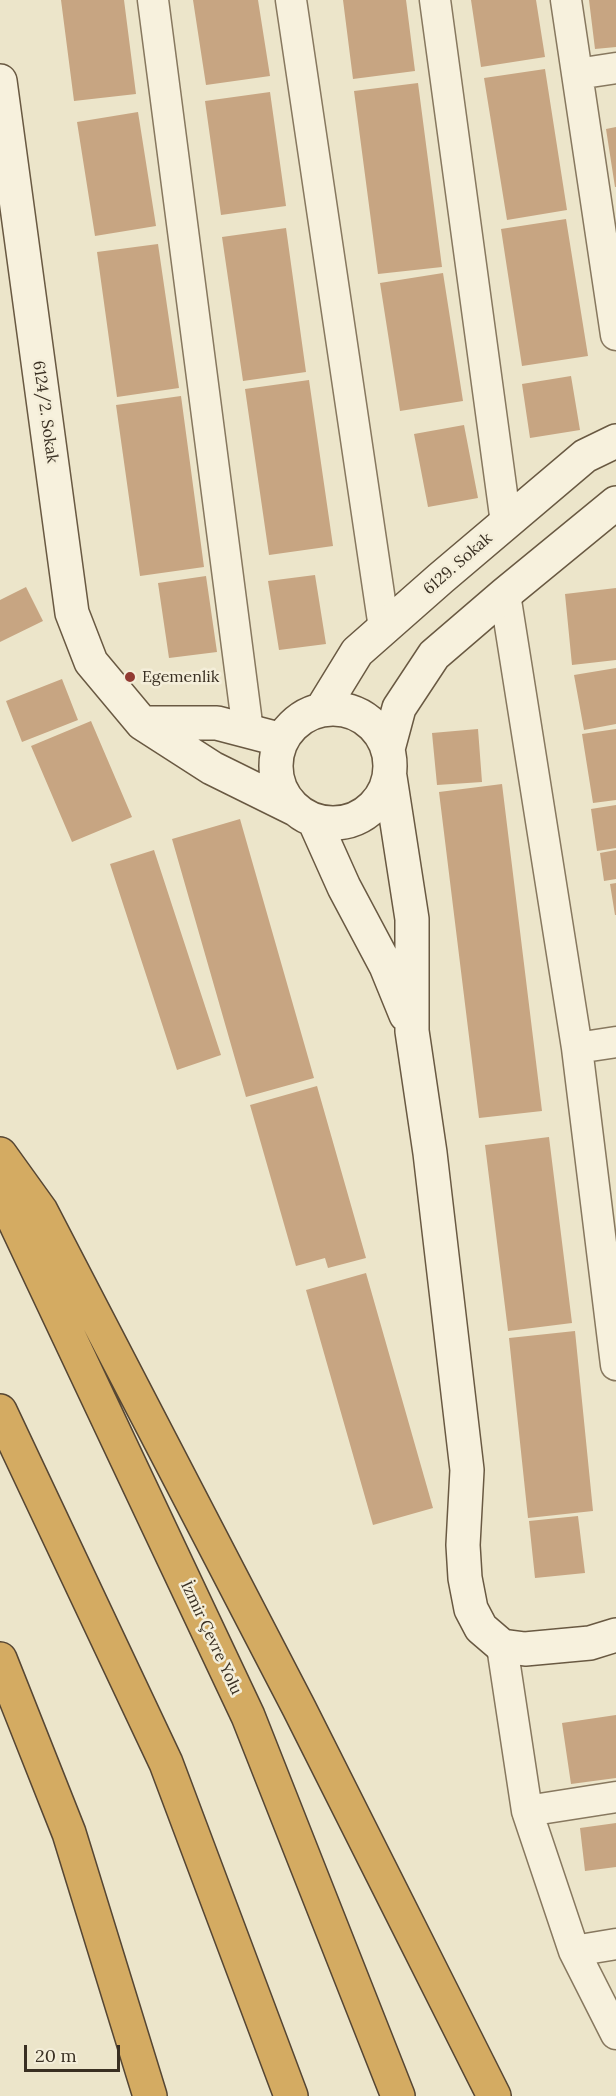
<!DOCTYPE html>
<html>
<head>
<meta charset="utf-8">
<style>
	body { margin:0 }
	#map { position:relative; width:616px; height:2096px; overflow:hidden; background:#ece5ca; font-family:Lora,serif }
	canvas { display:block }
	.scale { position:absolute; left:24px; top:2045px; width:96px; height:27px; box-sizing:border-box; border:3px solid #392f22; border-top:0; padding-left:8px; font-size:18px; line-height:21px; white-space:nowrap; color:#392f22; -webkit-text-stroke:4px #f4eed9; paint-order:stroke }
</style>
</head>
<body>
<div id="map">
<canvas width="616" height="2096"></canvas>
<div class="scale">20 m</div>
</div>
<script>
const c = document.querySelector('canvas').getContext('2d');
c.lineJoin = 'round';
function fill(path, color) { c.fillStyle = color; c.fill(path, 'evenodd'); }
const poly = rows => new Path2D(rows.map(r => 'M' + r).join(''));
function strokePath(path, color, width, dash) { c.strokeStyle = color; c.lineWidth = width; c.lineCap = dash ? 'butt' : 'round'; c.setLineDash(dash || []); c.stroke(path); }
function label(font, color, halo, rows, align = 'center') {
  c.font = font + ' Lora,serif'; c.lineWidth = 5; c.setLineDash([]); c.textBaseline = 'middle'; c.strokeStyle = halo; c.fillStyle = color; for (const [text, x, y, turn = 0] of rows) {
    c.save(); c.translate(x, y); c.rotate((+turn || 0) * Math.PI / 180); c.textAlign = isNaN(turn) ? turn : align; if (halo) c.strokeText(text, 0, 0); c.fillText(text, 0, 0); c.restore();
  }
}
const building = poly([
	[61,0,124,0,136,94,74,101],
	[193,0,258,0,270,76,206,85],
	[343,0,406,0,415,71,353,79],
	[471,0,536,0,545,57,481,67],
	[589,0,616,0,616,47,595,49],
	[545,69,567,210,507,220,484,78],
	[418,83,442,267,378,274,354,91],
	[270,92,286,206,221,215,205,101],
	[138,112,156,226,95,236,77,122],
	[616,127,616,187,615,187,606,129],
	[566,219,588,356,522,366,501,229],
	[286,228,306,372,243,381,222,237],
	[158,244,179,388,117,397,97,252],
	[443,273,463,401,400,411,380,283],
	[571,376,580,430,530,438,522,384],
	[309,380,333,546,269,555,245,389],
	[181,396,204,567,140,576,116,405],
	[464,425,478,498,428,507,414,434],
	[315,575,326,644,279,650,268,581],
	[206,576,217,652,169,658,158,583],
	[26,587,43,621,0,642,0,600],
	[616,588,616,660,572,665,565,594],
	[616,668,616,724,584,730,574,675],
	[62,679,78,720,22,742,6,701],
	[91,721,132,817,72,842,31,746],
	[478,729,482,782,437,785,432,733],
	[616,729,616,800,593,803,582,734],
	[502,784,542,1111,479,1118,439,792],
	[616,805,616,848,597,851,591,809],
	[240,819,314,1078,246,1097,172,839],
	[154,850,221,1055,177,1070,110,864],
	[616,850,616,879,604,881,600,853],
	[616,883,616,915,615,915,610,884],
	[317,1086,366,1258,328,1268,325,1258,296,1266,250,1105],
	[549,1137,572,1323,508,1331,485,1145],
	[366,1273,433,1508,373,1525,306,1290],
	[575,1331,593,1511,528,1518,509,1338],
	[578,1516,585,1573,535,1578,529,1521],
	[616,1715,616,1778,571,1784,562,1723],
	[616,1823,616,1867,585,1871,580,1828]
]);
const street = poly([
	[153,0,248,731],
	[291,0,384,628],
	[435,0,506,523],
	[566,0,616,335],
	[577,74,616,68],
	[505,594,577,1048,616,1365],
	[577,1048,616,1042],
	[502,1646,527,1811,574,1951,616,2034],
	[527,1811,616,1797],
	[574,1951,616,1944]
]);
const secondary = poly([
	[0,81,72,613,91,662,142,723,212,768,295,809],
	'276 766a57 57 0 1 1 114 0a57 57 0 1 1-114 0Z',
	[322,709,357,652,441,578,585,456,616,441],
	[142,723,217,723,282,740],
	[388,749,399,708,434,655,505,594,616,503],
	[390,777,412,919,412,1031,430,1153,467,1470,463,1545,465,1578,471,1609,481,1628,502,1646,525,1649,590,1643,616,1635],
	[314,820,344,887,386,966,406,1015]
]);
const highway = poly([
	[0,1154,41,1211,299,1708,494,2096],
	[0,1190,248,1716,398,2096],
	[0,1411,166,1763,291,2096],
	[0,1659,69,1833,150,2096]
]);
const markers = [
	[130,677,6,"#923b33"]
];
const streetNames = [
	["6124/2. Sokak",45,412,82],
	["6129. Sokak",458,564,-41],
	["İzmir Çevre Yolu",211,1638,65]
];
const poiNames = [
	["Egemenlik",142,677]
];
fill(building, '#c7a582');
strokePath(street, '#87785f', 33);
strokePath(secondary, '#695942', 36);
strokePath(highway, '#564633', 36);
strokePath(street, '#f7f1dd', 30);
strokePath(secondary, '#f7f1dd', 33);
strokePath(highway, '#d4ab62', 33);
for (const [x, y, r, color] of markers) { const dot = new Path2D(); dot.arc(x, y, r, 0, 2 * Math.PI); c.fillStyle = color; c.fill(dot); strokePath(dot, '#f4eed9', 2); }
label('16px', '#392f22', '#f4eed9', streetNames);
label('16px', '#392f22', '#f4eed9', poiNames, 'left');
</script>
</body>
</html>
